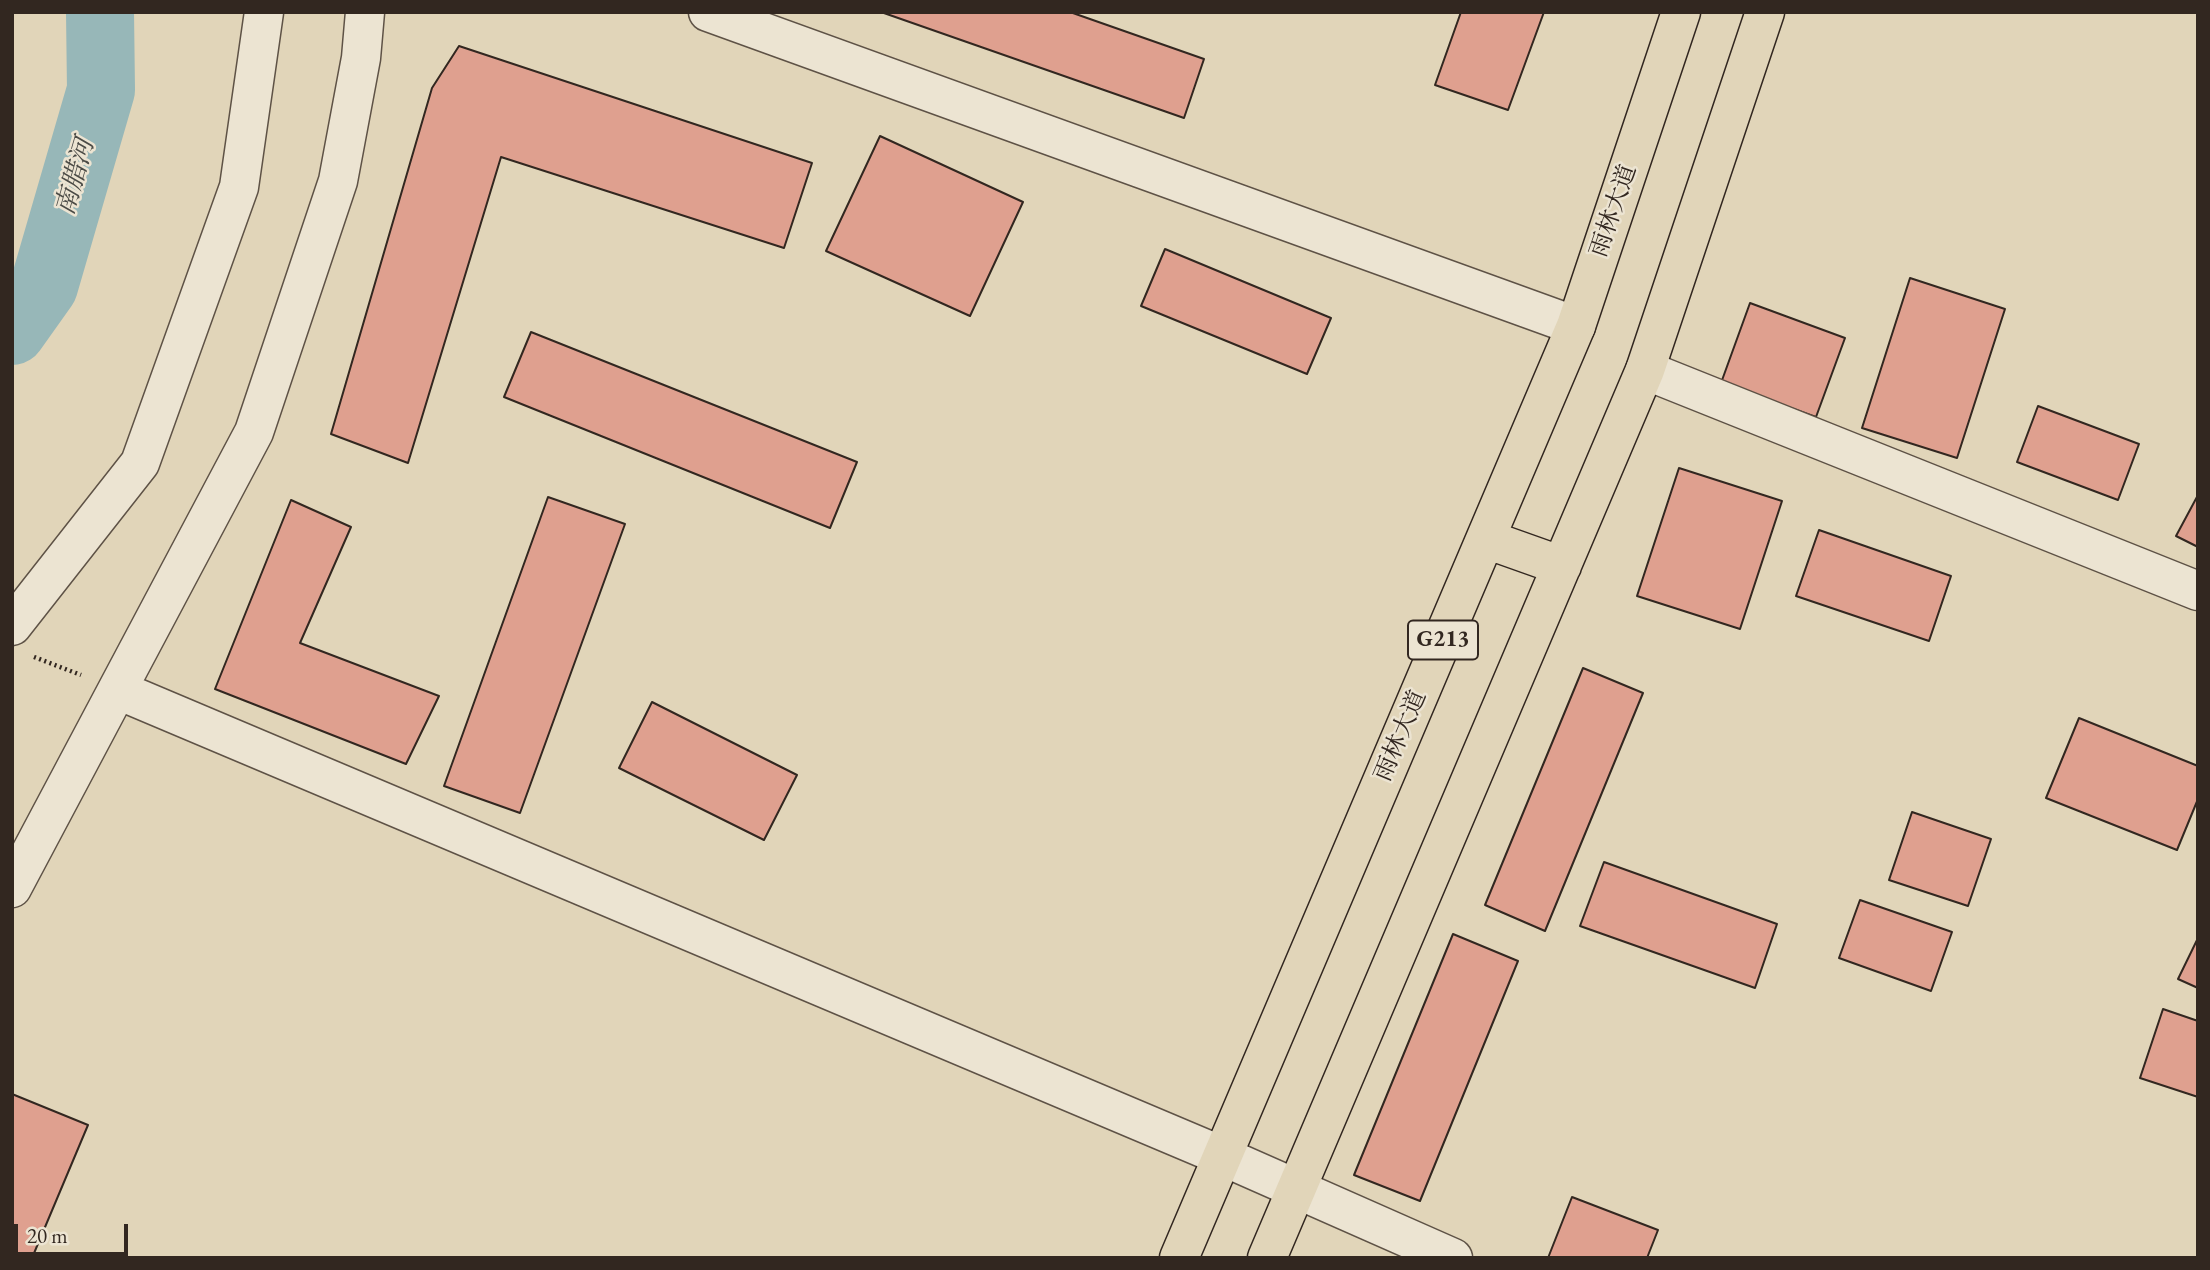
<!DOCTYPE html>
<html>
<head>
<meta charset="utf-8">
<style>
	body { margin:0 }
	#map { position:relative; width:2210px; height:1270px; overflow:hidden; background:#e1d5b9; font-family:"EB Garamond",serif }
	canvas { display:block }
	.frame { position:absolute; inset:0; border:14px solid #322720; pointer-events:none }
	.scale { position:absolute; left:14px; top:1224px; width:114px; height:32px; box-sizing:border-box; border:4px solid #322720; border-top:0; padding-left:9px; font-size:21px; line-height:24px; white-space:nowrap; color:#322720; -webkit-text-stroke:5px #ece4d2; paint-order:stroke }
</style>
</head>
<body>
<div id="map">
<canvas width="2210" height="1270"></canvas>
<div class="frame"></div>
<div class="scale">20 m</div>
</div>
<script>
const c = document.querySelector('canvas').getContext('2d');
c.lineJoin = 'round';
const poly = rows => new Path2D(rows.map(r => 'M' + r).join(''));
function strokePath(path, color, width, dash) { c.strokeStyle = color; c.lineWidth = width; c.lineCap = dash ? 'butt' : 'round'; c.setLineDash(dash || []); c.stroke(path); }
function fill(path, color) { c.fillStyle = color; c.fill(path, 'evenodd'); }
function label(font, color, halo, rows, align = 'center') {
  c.font = font + ' "EB Garamond","Noto Serif SC",serif'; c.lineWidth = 5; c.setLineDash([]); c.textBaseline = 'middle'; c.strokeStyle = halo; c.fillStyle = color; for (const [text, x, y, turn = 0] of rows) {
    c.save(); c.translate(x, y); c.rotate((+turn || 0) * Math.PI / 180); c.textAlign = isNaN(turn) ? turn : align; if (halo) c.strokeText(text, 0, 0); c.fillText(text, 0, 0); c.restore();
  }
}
const river = poly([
	[12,331,44,286,101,90,100,12]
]);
const building = poly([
	[881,12,1070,12,1204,59,1184,118,881,12],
	[1461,12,1544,12,1508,110,1435,85,1461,12],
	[459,46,812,163,784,248,501,157,408,463,331,434,432,88,459,46],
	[880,136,1023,202,970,316,826,251,880,136],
	[1165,249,1331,318,1307,374,1141,306,1165,249],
	[1910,278,2005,309,1957,458,1862,428,1910,278],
	[1750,303,1845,338,1816,417,1721,383,1750,303],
	[531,332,857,462,830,528,504,397,531,332],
	[2038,406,2139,444,2118,500,2017,462,2038,406],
	[1679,468,1782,501,1740,629,1637,596,1679,468],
	[2198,495,2198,547,2176,536,2198,495],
	[548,497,625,524,520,813,444,786,548,497],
	[291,500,351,527,300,643,439,696,406,764,215,689,291,500],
	[1819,530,1951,576,1929,641,1796,596,1819,530],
	[1583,668,1643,693,1545,931,1485,905,1583,668],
	[652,702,797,775,764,840,619,768,652,702],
	[2079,718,2198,766,2198,799,2177,850,2046,798,2079,718],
	[1912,812,1991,839,1968,906,1889,880,1912,812],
	[1604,862,1777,924,1755,988,1580,926,1604,862],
	[1860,900,1952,932,1931,991,1839,958,1860,900],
	[1453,934,1518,961,1420,1201,1354,1175,1453,934],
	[2198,938,2198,988,2178,979,2198,938],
	[2163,1009,2198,1021,2198,1097,2140,1078,2163,1009],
	[12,1094,88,1125,32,1258,12,1258,12,1094],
	[1572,1197,1658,1230,1647,1258,1548,1258,1572,1197]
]);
const path = poly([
	[34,657,81,675]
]);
const minor = poly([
	[708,12,1576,326],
	[1645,370,2198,591],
	[12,626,140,463,239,187,264,12],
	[118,690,1222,1156,1453,1258],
	[12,888,254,432,338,181,361,58,365,12]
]);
const highway = poly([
	[1486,539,1562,566],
	[1179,1258,1576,326,1681,12],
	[1267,1258,1645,370,1765,12]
]);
const shields = [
	[1443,640,70]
];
const shieldNames = [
	["G213",1443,640]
];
const streetNames = [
	["雨林大道",1614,211,-71],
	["雨林大道",1401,736,-67]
];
const waterNames = [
	["南腊河",76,177,-74]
];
strokePath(river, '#97b7b8', 68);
fill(building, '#dfa08f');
strokePath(building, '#322720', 2);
strokePath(minor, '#5e5246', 41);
strokePath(highway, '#322720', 41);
strokePath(path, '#322720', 4.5, [2, 3.5]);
strokePath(minor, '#ece4d2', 38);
strokePath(highway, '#e1d5b9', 38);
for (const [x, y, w] of shields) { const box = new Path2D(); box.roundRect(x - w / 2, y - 19.5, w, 39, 5); c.fillStyle = '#ece4d2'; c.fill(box); strokePath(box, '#322720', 2); }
label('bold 23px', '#322720', null, shieldNames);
label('24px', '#322720', '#ece4d2', streetNames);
label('italic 26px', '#4b4b46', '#ece4d2', waterNames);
</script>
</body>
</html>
